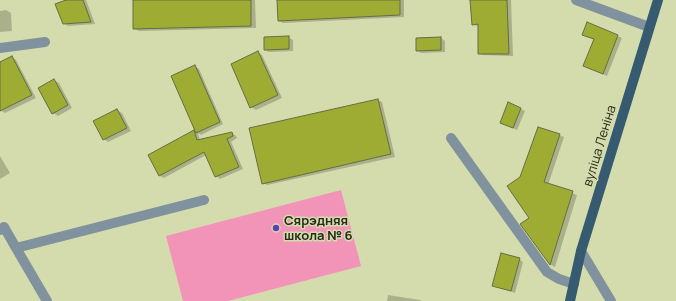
<!DOCTYPE html>
<html>
<head>
<meta charset="utf-8">
<style>
	body { margin:0 }
	canvas { display:block; background:#d4dcad }
</style>
</head>
<body>
<canvas width="676" height="301"></canvas>
<script>
const c = document.querySelector('canvas').getContext('2d');
c.lineJoin = 'round';
function fill(path, color) { c.fillStyle = color; c.fill(path, 'evenodd'); }
const poly = rows => new Path2D(rows.map(r => 'M' + r).join(''));
function strokePath(path, color, width, dash) { c.strokeStyle = color; c.lineWidth = width; c.lineCap = dash ? 'butt' : 'round'; c.setLineDash(dash || []); c.stroke(path); }
function label(font, color, halo, rows, align = 'center') {
  c.font = font + ' Manrope,sans-serif'; c.lineWidth = 3; c.setLineDash([]); c.textBaseline = 'middle'; c.strokeStyle = halo; c.fillStyle = color; for (const [text, x, y, turn = 0] of rows) {
    c.save(); c.translate(x, y); c.rotate((+turn || 0) * Math.PI / 180); c.textAlign = isNaN(turn) ? turn : align; if (halo) c.strokeText(text, 0, 0); c.fillText(text, 0, 0); c.restore();
  }
}
const green = poly([
	[341,190,361,266,228,301,183,301,166,236]
]);
const shadow = poly([
	[69,0,86,0,95,24,68,26,64,23],
	[134,0,255,0,256,28,139,31,134,29],
	[278,0,404,0,404,17,283,23,279,21],
	[471,0,511,0,513,56,483,55,479,53,479,27,473,24],
	[6,10,11,13,12,31,0,32,0,11],
	[588,23,622,38,607,76,588,68,595,40,587,37],
	[288,37,293,40,293,51,269,52,265,50],
	[441,38,445,41,445,52,422,53,417,51],
	[258,52,262,55,282,98,256,110,251,107],
	[12,57,16,60,36,98,5,113,0,110,0,63],
	[195,66,199,69,223,124,201,135,198,133,200,140,232,133,236,136,237,138,231,142,243,169,220,179,216,176,206,155,164,178,160,176,194,131,197,133,172,77],
	[54,80,59,83,72,108,58,116,53,113],
	[378,100,382,102,395,157,267,185,263,183],
	[521,109,525,111,517,130,501,123],
	[117,110,122,113,131,131,108,142,104,139],
	[559,135,564,137,548,185,577,195,555,267,551,265,522,224,530,218],
	[0,156,10,173,0,179],
	[519,259,523,262,515,293,494,286],
	[388,295,420,300,422,301,387,301]
]);
const building = poly([
	[66,0,83,0,91,22,63,24,55,4,66,0],
	[133,0,251,0,251,26,133,29,133,0],
	[277,0,400,0,400,15,278,21,277,0],
	[470,0,507,0,509,54,478,54,478,24,472,25,470,0],
	[587,22,618,35,603,74,583,66,594,39,582,35,587,22],
	[289,36,289,49,264,50,264,37,289,36],
	[441,37,441,50,416,51,416,38,441,37],
	[258,51,278,95,250,108,231,64,258,51],
	[12,56,32,95,0,111,0,62,12,56],
	[195,65,220,122,196,133,171,76,195,65],
	[54,79,68,105,52,114,38,88,54,79],
	[378,99,391,154,262,184,249,128,378,99],
	[508,102,521,108,513,128,500,123,508,102],
	[117,109,127,128,103,140,93,121,117,109],
	[538,127,560,134,544,182,573,191,550,265,520,224,529,218,507,186,520,177,538,127],
	[194,130,197,140,232,132,233,136,227,139,239,167,215,177,204,152,159,176,148,155,194,130],
	[501,253,520,258,511,291,492,286,501,253]
]);
const minor = poly([
	[576,0,649,27],
	[0,48,45,42],
	[451,138,547,272,559,279,574,284],
	[0,230,4,227,16,248,204,200],
	[16,248,47,301],
	[581,251,611,301]
]);
const major = poly([
	[570,301,581,251,658,0]
]);
const markers = [
	[276,228,4,"#673bb3"]
];
const streetNames = [
	["вуліца Леніна",600,146,-73]
];
const poiNames = [
	["Сярэдняя",284,221],
	["школа № 6",284,236]
];
fill(green, '#f293b8');
fill(shadow, '#0003');
fill(building, '#9fac34');
strokePath(building, '#666d42', 1);
strokePath(minor, '#7f929e', 10);
strokePath(major, '#365a6f', 10);
for (const [x, y, r, color] of markers) { const dot = new Path2D(); dot.arc(x, y, r, 0, 2 * Math.PI); c.fillStyle = color; c.fill(dot); strokePath(dot, '#d4dcad', 1.5); }
label('13px', '#272a18', '#d4dcad', streetNames);
label('bold 13px', '#272a18', '#d4dcad', poiNames, 'left');
</script>
</body>
</html>
